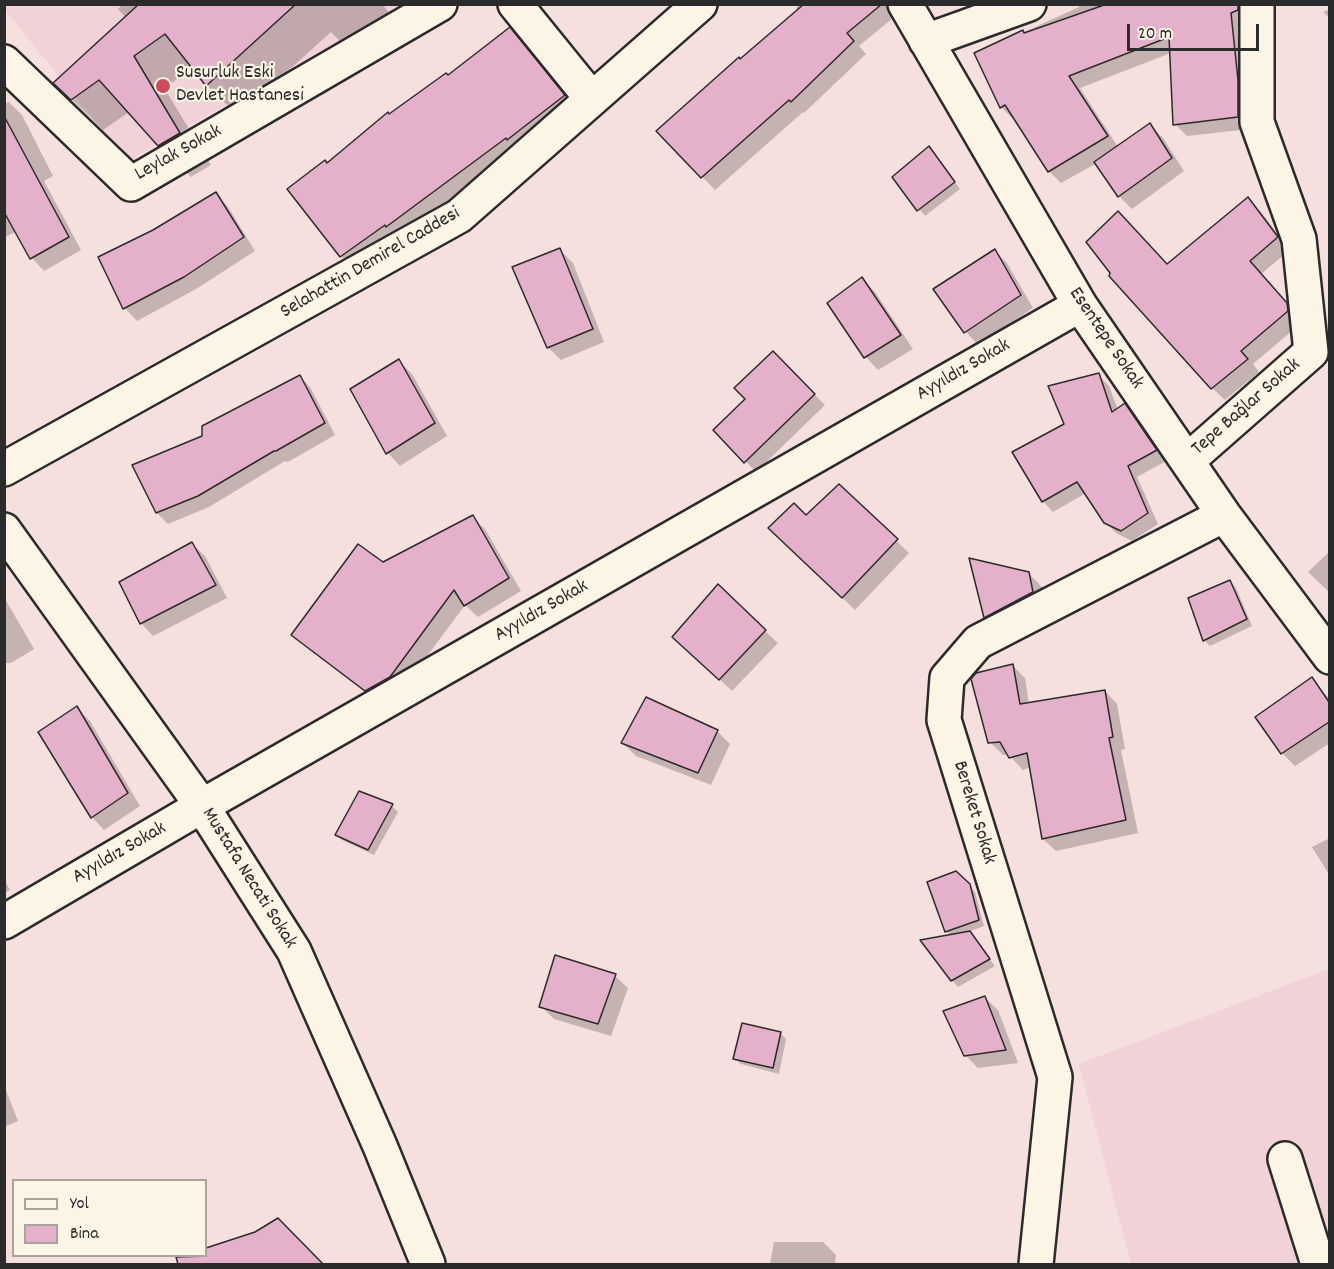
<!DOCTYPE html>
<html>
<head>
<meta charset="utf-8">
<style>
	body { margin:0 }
	#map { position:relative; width:1334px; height:1269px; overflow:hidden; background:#f5e0dd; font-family:Dekko,sans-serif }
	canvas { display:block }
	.frame { position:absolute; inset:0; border:6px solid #2b2b2b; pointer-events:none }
	.legend { position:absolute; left:12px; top:1179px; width:195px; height:78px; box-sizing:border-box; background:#fcf5e5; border:2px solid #a8a49b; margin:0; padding:8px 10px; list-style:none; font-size:18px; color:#2b2b2b }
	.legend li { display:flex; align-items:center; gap:12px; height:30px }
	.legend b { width:30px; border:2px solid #a8a49b }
	.scale { position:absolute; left:1127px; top:24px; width:132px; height:27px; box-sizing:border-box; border:3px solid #2b2b2b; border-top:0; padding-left:8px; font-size:18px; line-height:21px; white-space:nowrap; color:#2b2b2b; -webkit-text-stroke:4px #fcf5e5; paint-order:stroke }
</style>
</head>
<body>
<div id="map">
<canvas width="1334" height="1269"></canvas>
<div class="frame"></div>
<ul class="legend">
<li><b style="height:8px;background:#fcf5e5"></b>Yol</li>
<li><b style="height:16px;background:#e5b0ca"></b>Bina</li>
</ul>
<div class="scale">20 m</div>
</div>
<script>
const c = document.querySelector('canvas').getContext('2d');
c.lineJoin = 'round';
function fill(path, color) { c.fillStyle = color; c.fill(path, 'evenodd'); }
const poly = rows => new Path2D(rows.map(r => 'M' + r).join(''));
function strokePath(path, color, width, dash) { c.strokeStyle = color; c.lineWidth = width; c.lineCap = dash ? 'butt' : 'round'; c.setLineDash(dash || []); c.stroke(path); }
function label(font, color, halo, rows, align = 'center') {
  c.font = font + ' Dekko,sans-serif'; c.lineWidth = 4.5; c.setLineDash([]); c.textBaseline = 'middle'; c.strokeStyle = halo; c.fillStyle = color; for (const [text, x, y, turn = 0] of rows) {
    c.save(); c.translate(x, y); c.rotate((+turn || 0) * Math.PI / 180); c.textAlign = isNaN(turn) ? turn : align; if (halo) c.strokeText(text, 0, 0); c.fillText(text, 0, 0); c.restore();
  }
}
const built = poly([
	[4,5,400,5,128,161,5,10],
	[1329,969,1329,1264,1131,1264,1079,1064]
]);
const shadow = poly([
	[123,4,382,4,404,31,364,66,331,32,238,116,207,85,193,68,164,88,211,165,191,177,129,112,103,130,55,83,126,18,118,9],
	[800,4,896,4,899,13,859,46,866,54,804,113,803,112,715,190,658,131,798,11,796,8],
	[1078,4,1255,4,1250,129,1187,136,1175,124,1171,53,1080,88,1118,147,1150,125,1163,138,1184,171,1132,209,1119,196,1097,163,1061,183,1049,171,1015,118,1013,119,1001,107,976,54,1079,7],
	[1330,9,1330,18,1323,12],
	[509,29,522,42,576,109,400,239,354,269,341,256,289,190,448,77],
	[9,102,22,115,53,176,44,181,81,250,44,271,32,258,17,231,4,238,4,104],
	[929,148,960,189,925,216,894,177],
	[216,194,228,207,255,251,196,289,137,321,125,308,154,232],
	[1248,199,1261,212,1290,250,1261,274,1299,317,1300,324,1253,364,1259,372,1225,400,1212,388,1167,265],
	[560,250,573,263,604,342,561,360,548,347],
	[994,250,1007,263,1033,308,978,345,966,332,935,289],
	[862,279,875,292,913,349,878,370,866,357,829,304],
	[773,353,825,405,756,472,715,430,747,399],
	[399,361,412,374,447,436,400,466,388,453,352,389],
	[1098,375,1109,386,1118,410,1125,405,1135,416,1166,461,1137,477,1158,524,1132,541,1116,533,1105,522,1086,493,1053,512,1043,501,1065,425],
	[299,376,310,387,335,435,288,462,285,461,209,507,168,524,157,513,134,466,203,437],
	[839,486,909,553,855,610,771,528,806,517],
	[472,517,485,529,521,591,478,617,465,605,402,690,379,703,306,647,293,634,383,564],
	[192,544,205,556,227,598,153,636,141,623],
	[1330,551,1330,593,1308,572],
	[1029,574,1042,587,1045,605,998,629,986,617],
	[1230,582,1236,588,1252,626,1210,646,1204,640],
	[4,597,34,649,11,663,4,663],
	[765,631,778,643,732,691,687,649],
	[1012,665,1025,678,1029,704,1105,691,1117,704,1125,749,1121,750,1138,833,1056,851,1043,839,1031,767,1023,770,1009,755,1003,755,990,742],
	[1311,679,1330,699,1330,743,1295,766,1282,753,1257,718],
	[77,708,90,721,140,806,104,830,92,817],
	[717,731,730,744,711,785,636,756,623,743],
	[360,793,392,806,398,812,374,855,342,840,336,834],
	[1330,838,1330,876,1312,847],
	[956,873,975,892,984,926,968,932,995,966,958,987,952,980,951,936,946,931],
	[4,879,10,890,4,893],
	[556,957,615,976,628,988,611,1036,554,1019,541,1006],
	[985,998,998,1010,1018,1063,978,1068,965,1055],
	[780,1033,786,1039,779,1074,741,1064,734,1058],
	[4,1085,18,1121,4,1127],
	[278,1220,322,1264,182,1264,198,1256,206,1256,206,1251,214,1247,256,1233],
	[774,1242,823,1242,836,1255,835,1264,770,1264]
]);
const building = poly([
	[139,4,296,4,206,86,165,34,134,56,180,133,158,146,99,80,71,100,53,83,139,4],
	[804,4,882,4,847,33,854,41,791,102,789,100,701,178,656,131,739,57,740,59,804,4],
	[1107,4,1238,4,1238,10,1231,13,1238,80,1238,117,1173,125,1169,37,1069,76,1108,136,1048,172,1005,105,1000,108,974,53,1023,30,1024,33,1107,4],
	[510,27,565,95,507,140,506,138,386,227,385,225,340,257,287,189,325,160,327,163,388,112,389,114,446,73,448,75,510,27],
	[4,116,69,237,30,259,4,212,4,116],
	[1150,123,1172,158,1118,197,1094,162,1150,123],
	[929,146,955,182,917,211,892,177,929,146],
	[216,192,244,237,184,277,123,309,98,257,153,230,216,192],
	[1248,197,1278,237,1250,261,1287,303,1288,311,1241,351,1248,359,1211,389,1109,276,1110,273,1086,242,1118,211,1167,264,1248,197],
	[560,248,593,329,547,348,512,267,560,248],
	[995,249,1021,295,964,333,933,289,995,249],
	[862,277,901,335,864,358,827,303,862,277],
	[773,351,815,394,744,463,713,430,745,399,734,388,773,351],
	[399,359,435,423,386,454,350,389,399,359],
	[1099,373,1112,412,1125,403,1157,450,1128,466,1148,513,1121,531,1104,523,1077,482,1042,502,1012,452,1064,424,1048,386,1099,373],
	[300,375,325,423,276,451,274,451,198,496,156,513,132,465,202,436,202,426,300,375],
	[839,484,898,539,842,598,768,528,794,503,806,515,839,484],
	[473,515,509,578,464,606,454,590,390,677,365,691,291,635,358,544,383,562,473,515],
	[192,542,216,585,140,624,119,582,192,542],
	[969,558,1029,572,1033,592,984,618,969,558],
	[1230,580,1247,619,1203,641,1188,598,1230,580],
	[718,584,766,630,719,680,672,637,718,584],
	[1013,664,1020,704,1105,690,1113,737,1109,738,1126,820,1042,839,1027,753,1009,758,1000,742,988,743,971,679,976,673,1013,664],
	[1312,677,1329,702,1329,722,1281,754,1255,717,1312,677],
	[646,697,718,730,698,773,621,743,646,697],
	[77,706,128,793,91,818,38,732,77,706],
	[359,791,393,804,368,850,335,835,359,791],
	[956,871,970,884,979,920,945,932,927,882,956,871],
	[970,931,990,959,951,981,920,940,970,931],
	[555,955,616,974,598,1024,539,1007,555,955],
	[985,996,1006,1050,964,1056,943,1011,985,996],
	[742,1023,781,1032,773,1068,733,1059,742,1023],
	[278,1218,323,1264,178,1264,176,1257,206,1256,206,1248,255,1232,278,1218]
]);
const minor = poly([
	[515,4,592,99],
	[905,4,1080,305,1224,515,1330,657],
	[926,41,1029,4],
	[4,62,131,184,440,4],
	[1187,461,1311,352,1299,239,1257,122,1257,4],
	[4,469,459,216,700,4],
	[4,530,202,806,294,951,380,1146,428,1264],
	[4,922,202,806,1080,305],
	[1285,1159,1318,1264],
	[1036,1264,1055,1077,944,720,947,678,978,642,1224,515]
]);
const markers = [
	[163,86,8,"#d1495b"]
];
const poiNames = [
	["Susurluk Eski",176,74],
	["Devlet Hastanesi",176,97]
];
const streetNames = [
	["Leylak Sokak",179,154,-29],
	["Selahattin Demirel Caddesi",371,264,-30],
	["Esentepe Sokak",1105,339,56],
	["Ayyıldız Sokak",964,371,-30],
	["Tepe Bağlar Sokak",1247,408,-41],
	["Ayyıldız Sokak",542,612,-30],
	["Bereket Sokak",973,813,73],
	["Ayyıldız Sokak",120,854,-30],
	["Mustafa Necati Sokak",248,879,58]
];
fill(built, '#f0d2d7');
fill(shadow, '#0003');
fill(building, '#e5b0ca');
strokePath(building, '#2b2b2b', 1.5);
strokePath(minor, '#2b2b2b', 38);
strokePath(minor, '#fcf5e5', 33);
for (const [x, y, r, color] of markers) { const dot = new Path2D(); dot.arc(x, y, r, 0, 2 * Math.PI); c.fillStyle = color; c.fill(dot); strokePath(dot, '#fcf5e5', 2); }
label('20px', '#2b2b2b', '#fcf5e5', poiNames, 'left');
label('20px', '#2b2b2b', '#fcf5e5', streetNames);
</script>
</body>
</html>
